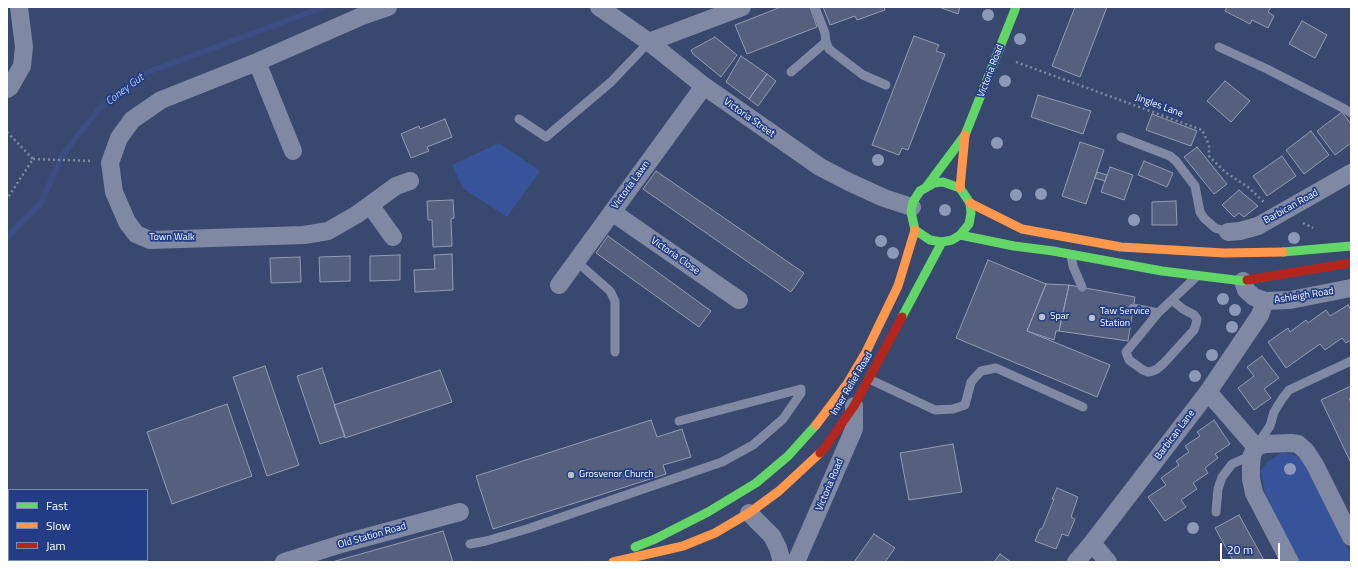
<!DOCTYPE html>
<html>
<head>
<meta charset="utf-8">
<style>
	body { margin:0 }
	#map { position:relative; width:1358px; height:569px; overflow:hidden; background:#39486e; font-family:"Titillium Web",sans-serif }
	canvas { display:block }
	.frame { position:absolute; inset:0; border:8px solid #fff; pointer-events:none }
	.legend { position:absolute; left:8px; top:489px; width:140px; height:72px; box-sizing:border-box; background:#233d84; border:1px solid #7b8bb5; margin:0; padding:5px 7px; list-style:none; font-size:12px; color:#fff }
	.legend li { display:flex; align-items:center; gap:8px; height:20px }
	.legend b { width:20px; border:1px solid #7b8bb5 }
	.scale { position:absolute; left:1220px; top:543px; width:60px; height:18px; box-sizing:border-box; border:2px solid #fff; border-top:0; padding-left:5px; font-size:12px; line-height:14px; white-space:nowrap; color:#fff; -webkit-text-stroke:3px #233d84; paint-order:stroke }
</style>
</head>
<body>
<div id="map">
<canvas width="1358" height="569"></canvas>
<div class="frame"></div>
<ul class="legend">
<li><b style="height:5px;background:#63d668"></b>Fast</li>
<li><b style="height:5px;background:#ff974d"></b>Slow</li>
<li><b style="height:5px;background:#b3261e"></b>Jam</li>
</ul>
<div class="scale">20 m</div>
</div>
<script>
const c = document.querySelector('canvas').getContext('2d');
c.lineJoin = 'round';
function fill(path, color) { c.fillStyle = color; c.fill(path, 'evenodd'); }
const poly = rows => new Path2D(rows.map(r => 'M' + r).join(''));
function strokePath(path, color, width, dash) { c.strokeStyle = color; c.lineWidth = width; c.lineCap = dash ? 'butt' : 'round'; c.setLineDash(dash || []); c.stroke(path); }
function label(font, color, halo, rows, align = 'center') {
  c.font = font + ' "Titillium Web",sans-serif'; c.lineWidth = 3.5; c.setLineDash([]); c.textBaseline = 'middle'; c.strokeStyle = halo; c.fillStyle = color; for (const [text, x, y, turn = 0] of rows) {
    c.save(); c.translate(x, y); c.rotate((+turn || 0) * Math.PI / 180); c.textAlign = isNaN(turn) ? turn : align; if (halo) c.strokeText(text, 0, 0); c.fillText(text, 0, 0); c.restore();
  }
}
const green = poly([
	[499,143,540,171,507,217,464,189,452,165],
	[1283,452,1297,456,1304,463,1317,488,1351,556,1351,562,1297,562,1271,510,1264,489,1261,471,1267,462]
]);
const stream = poly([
	[7,239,20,223,40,205,62,156,98,110,143,74,324,7]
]);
const building = poly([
	[781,7,810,7,817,27,747,54,735,25,781,7],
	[823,7,884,7,885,10,857,20,855,16,830,25,823,7],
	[939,7,960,7,958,14,939,7],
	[1075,7,1107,7,1080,77,1052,66,1075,7],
	[1227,7,1271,7,1268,12,1274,16,1268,28,1252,20,1250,24,1225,11,1227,7],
	[1302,21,1327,35,1315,58,1289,44,1302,21],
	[914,36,939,45,936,51,945,54,908,150,902,148,899,155,872,145,914,36],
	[715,37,737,55,721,77,693,54,691,50,715,37],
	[741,56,767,74,749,99,726,82,741,56],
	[767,74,776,81,758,106,749,99,767,74],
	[1225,81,1250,101,1231,122,1207,101,1225,81],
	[1038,95,1091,111,1083,134,1031,117,1038,95],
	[1342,112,1351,124,1351,143,1335,155,1317,131,1342,112],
	[1152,114,1197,131,1191,146,1146,130,1152,114],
	[445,119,452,137,427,147,429,151,411,158,401,134,419,126,420,129,445,119],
	[1311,131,1329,155,1304,174,1286,150,1311,131],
	[1080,142,1104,150,1086,204,1062,196,1080,142],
	[1197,147,1227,184,1214,194,1184,157,1197,147],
	[1282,156,1296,176,1267,196,1253,176,1282,156],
	[1144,161,1173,173,1167,187,1138,175,1144,161],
	[1110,167,1133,175,1124,200,1101,192,1110,167],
	[656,171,804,273,791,292,643,189,656,171],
	[1097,172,1107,175,1105,181,1095,178,1097,172],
	[1239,190,1258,206,1244,217,1239,213,1234,217,1222,205,1239,190],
	[453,200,454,218,451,219,452,246,433,247,432,220,428,220,427,201,453,200],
	[1176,201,1177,225,1152,225,1152,202,1176,201],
	[608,236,711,311,699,327,596,253,608,236],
	[452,254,453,290,415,292,414,270,435,269,434,255,452,254],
	[400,255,400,280,370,281,370,256,400,255],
	[350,256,350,281,320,282,319,257,350,256],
	[300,257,301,282,271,283,270,258,300,257],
	[988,260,1046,284,1027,331,1110,365,1097,397,956,338,988,260],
	[1046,284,1069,285,1059,331,1056,331,1054,340,1027,331,1046,284],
	[1069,285,1135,297,1128,341,1059,331,1069,285],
	[1348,305,1351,310,1351,340,1346,343,1342,338,1325,350,1320,344,1286,368,1268,342,1288,328,1290,332,1306,320,1308,323,1326,310,1330,316,1348,305],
	[1262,356,1279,378,1264,389,1271,398,1254,410,1238,388,1254,376,1247,367,1262,356],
	[265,366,299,465,267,476,233,377,265,366],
	[322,368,345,436,320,444,297,376,322,368],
	[440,370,452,402,345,438,334,405,440,370],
	[1351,386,1351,398,1349,399,1351,402,1351,463,1321,400,1351,386],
	[227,404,252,476,172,504,147,432,227,404],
	[651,420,657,437,682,429,691,457,663,465,666,474,493,529,476,476,651,420],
	[1214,420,1230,444,1215,454,1218,458,1205,468,1208,473,1193,483,1197,489,1181,500,1186,507,1165,521,1148,497,1166,485,1161,478,1179,465,1176,461,1189,452,1185,446,1200,436,1197,432,1214,420],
	[953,444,962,492,909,500,900,453,953,444],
	[1057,488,1078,497,1071,517,1075,519,1068,536,1062,534,1056,549,1035,541,1040,529,1042,529,1054,499,1052,499,1057,488],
	[1239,515,1265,562,1234,562,1215,528,1239,515],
	[443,531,453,562,332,562,443,531],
	[874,534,895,548,885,562,854,562,874,534],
	[1000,554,1011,562,994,562,1000,554]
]);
const path = poly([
	[1016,62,1202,130,1209,145,1209,156,1225,172,1248,187,1264,202],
	[7,132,33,159,7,199],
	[33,159,92,161],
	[1303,223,1313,228]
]);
const lane = poly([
	[826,42,829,49,863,75,886,85],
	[1219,47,1267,69,1343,108,1351,113],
	[791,72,826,42,825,33,815,7],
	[519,119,546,137,611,82,649,42],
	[1121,137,1170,156,1176,161,1195,186,1200,212,1204,218,1215,228,1228,232],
	[1071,255,1073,266,1082,287],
	[576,261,610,291,615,301,615,352],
	[1133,308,1158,313,1195,278],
	[1158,313,1126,352,1129,360,1143,370,1148,372,1153,371,1157,369,1164,363,1194,330,1196,324,1197,319,1194,315,1183,309,1172,300],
	[869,379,935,410,953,409,965,405,971,382,981,371,996,368,1083,407],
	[1257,445,1270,426,1274,412,1282,399,1289,390,1351,361],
	[1216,512,1218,489,1222,477,1232,464,1252,455],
	[470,544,486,541,527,529,722,462,753,445,783,419,801,393,801,389,679,421]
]);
const street = poly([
	[388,7,362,16,257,62,161,100,132,120,119,138,110,163,114,192,127,222,136,234,150,240,304,235,328,231,356,215,396,186,410,181],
	[599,7,649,42,704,86,820,167,849,182,884,198,912,207],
	[649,42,742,7],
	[257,62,293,151],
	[7,89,10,87,22,66,24,47,19,7],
	[370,205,393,237],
	[612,212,739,300],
	[1228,232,1240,231,1258,226,1351,173],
	[1243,281,1246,290,1254,297,1265,301,1290,300,1351,288],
	[559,285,704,86],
	[1208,392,1256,447,1266,444,1291,443,1298,444,1306,451,1315,465,1351,537],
	[1256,447,1252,455,1251,467,1251,479,1254,493,1290,562],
	[749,513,772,536,778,548,782,562],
	[1092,543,1108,562],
	[12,562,20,560],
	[284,562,341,544,460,512],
	[796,562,854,429,854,406],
	[1076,562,1092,543,1208,392,1260,315,1265,301]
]);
const fast = poly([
	[943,182,960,188,970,203,971,213,969,224,960,235,952,240,942,242,930,240,915,230,911,212,913,202,920,191,934,183,943,182],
	[927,186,965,135,1016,7],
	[960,235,1014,246,1053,251,1162,271,1243,281,1247,280],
	[1283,252,1351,246],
	[902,317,942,242],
	[635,547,655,539,708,512,756,483,788,456,816,425]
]);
const slow = poly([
	[960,188,965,135],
	[970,203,1022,229,1121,247,1224,253,1283,252],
	[816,425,847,384,866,352,898,286,915,230],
	[613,562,683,546,715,533,749,513,779,491,820,453]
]);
const jam = poly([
	[1247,280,1351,263],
	[820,453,824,449,854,406,902,317]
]);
const trees = [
	[988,15],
	[1020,39],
	[1005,81],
	[997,143],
	[878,160],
	[1041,194],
	[1016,195],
	[945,210],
	[1134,220],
	[1294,238],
	[881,241],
	[893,253],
	[1223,299],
	[1235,310],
	[1232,327],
	[1212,355],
	[1195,376],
	[1290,469],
	[1193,528]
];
const markers = [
	[1042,317,4,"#babfcc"],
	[1092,318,4,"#babfcc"],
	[571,475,4,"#babfcc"]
];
const streetNames = [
	["Victoria Road",991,71,-69],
	["Jingles Lane",1159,106,20],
	["Victoria Street",749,118,35],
	["Victoria Lawn",631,185,-54],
	["Barbican Road",1291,207,-29],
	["Town Walk",172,238],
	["Victoria Close",675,256,35],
	["Ashleigh Road",1304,296,-9],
	["Inner Relief Road",852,384,-59],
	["Barbican Lane",1175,435,-53],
	["Victoria Road",830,485,-67],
	["Old Station Road",372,536,-16]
];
const poiNames = [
	["Taw Service",1100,312],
	["Station",1100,324],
	["Spar",1050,317],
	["Grosvenor Church",579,475]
];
const waterNames = [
	["Coney Gut",125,90,-37]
];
fill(green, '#37549a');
strokePath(stream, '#3b4d81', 6);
fill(building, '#54607e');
strokePath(building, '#939cb2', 1);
strokePath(path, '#8089a4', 2.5, [2, 3]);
strokePath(lane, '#8089a4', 9);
strokePath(street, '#8089a4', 18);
strokePath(fast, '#63d668', 9);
strokePath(slow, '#ff974d', 9);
strokePath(jam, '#b3261e', 9);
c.fillStyle = '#8c99b9';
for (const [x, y] of trees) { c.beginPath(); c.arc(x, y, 6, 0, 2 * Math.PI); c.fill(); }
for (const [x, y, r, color] of markers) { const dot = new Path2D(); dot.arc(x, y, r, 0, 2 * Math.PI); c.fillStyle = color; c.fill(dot); strokePath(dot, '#233d84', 1.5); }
label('10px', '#fff', '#233d84', streetNames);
label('10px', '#fff', '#233d84', poiNames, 'left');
label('italic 11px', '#b8c8f0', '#233d84', waterNames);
</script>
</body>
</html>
